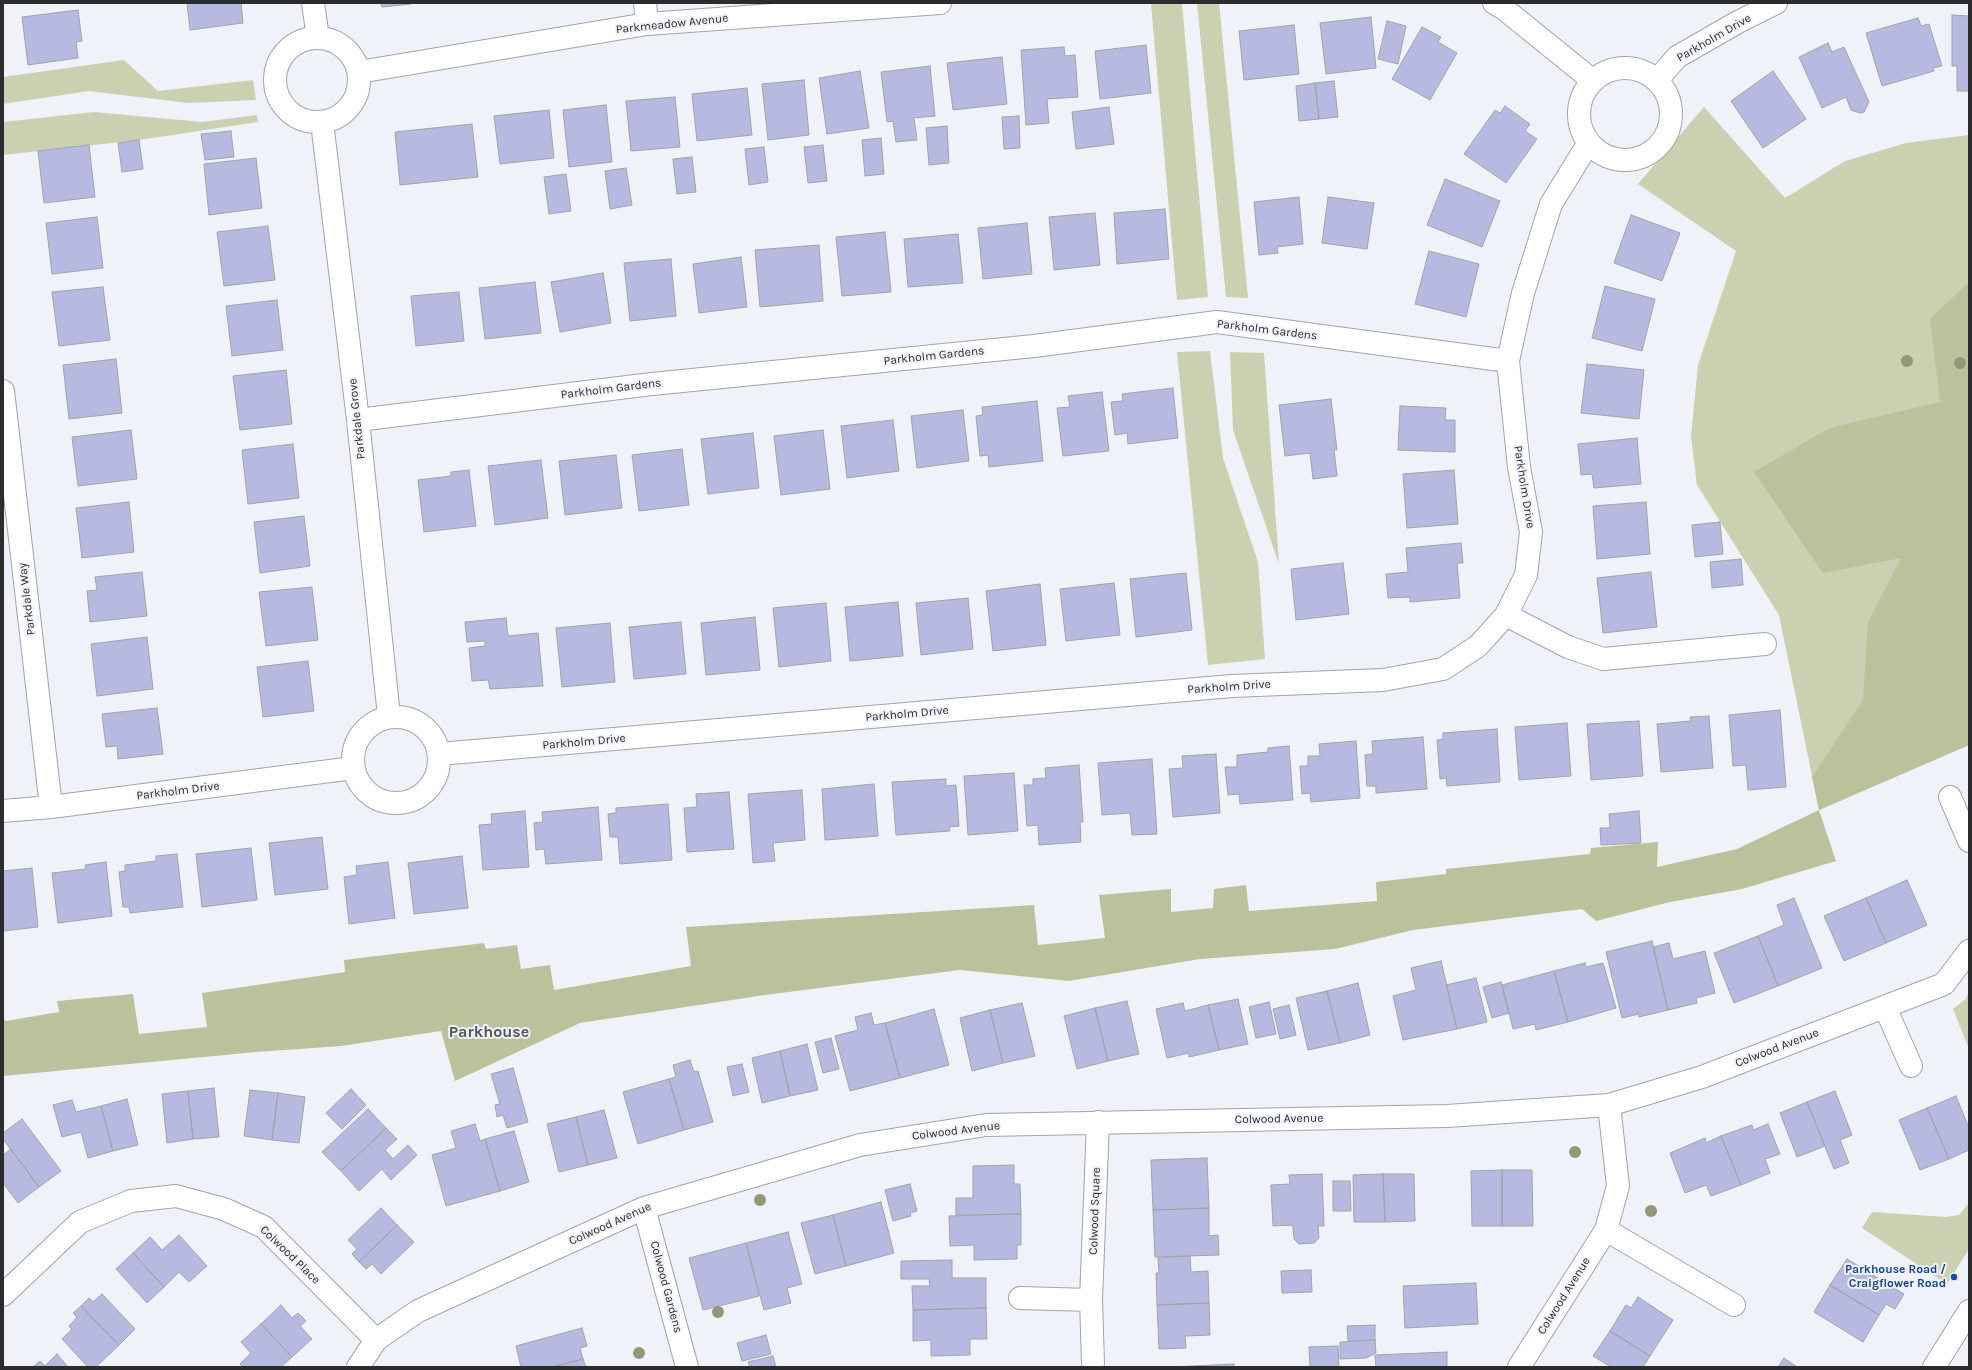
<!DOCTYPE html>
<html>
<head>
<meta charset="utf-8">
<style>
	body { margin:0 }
	#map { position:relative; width:1972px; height:1370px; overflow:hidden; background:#eff2f8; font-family:Karla,sans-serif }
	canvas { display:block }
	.frame { position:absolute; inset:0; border:4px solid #2b2c2e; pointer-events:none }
</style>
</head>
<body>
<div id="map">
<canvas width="1972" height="1370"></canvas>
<div class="frame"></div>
</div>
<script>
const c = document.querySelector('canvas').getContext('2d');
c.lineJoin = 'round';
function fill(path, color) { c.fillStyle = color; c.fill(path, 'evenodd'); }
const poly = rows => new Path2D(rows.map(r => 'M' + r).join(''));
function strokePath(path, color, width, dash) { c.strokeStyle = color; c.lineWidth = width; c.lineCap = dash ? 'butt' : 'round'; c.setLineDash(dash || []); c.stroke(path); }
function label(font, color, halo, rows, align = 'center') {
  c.font = font + ' Karla,sans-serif'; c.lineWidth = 4; c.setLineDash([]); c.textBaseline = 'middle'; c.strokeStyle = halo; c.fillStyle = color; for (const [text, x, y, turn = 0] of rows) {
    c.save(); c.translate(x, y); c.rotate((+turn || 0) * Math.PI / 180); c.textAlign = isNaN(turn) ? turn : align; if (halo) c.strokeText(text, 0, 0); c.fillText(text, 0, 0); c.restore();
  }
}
const green = poly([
	[1182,3,1208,297,1177,300,1151,4],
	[1197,3,1219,3,1248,298,1226,297],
	[124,60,158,91,253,80,256,100,188,103,89,91,3,104,3,77],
	[1704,107,1785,198,1845,161,1906,143,1969,135,1969,745,1819,810,1779,615,1697,485,1691,436,1698,365,1736,251,1638,184],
	[94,112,202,122,257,115,258,122,139,140,3,155,3,122],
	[1210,351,1223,458,1258,562,1265,659,1208,665,1177,352],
	[1230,352,1264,353,1279,564,1233,430],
	[1969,990,1969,1049,1953,1009,1966,999],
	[1969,1203,1969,1249,1947,1284,1862,1228,1872,1212,1946,1217,1959,1215]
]);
const forest = poly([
	[1969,282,1969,745,1819,810,1836,861,1742,889,1670,902,1596,921,1582,909,1413,930,1335,949,1200,959,1069,981,960,970,765,995,580,1023,455,1081,441,1031,341,1046,256,1052,3,1076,3,1019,6,1021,59,1012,57,1001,133,994,139,1034,207,1027,202,993,345,972,344,960,484,943,486,949,517,945,521,969,550,965,554,990,691,966,686,927,1034,905,1038,945,1105,938,1099,895,1171,889,1171,912,1213,908,1214,889,1246,885,1249,911,1377,901,1376,882,1446,874,1446,869,1590,854,1591,848,1658,842,1657,867,1737,849,1819,810,1812,777,1863,700,1868,622,1901,558,1823,573,1754,472,1829,428,1940,402,1930,319]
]);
const building = poly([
	[187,3,241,3,243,23,190,30,187,3],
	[381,3,411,3,411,4,382,7,381,3],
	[78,10,82,41,76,42,78,58,28,65,22,17,78,10],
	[1952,15,1969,16,1969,91,1957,91,1957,66,1952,66,1952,15],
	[1371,17,1376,68,1326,74,1320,23,1371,17],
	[1918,18,1921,26,1929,24,1942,66,1933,68,1934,71,1882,86,1866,33,1918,18],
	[1387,21,1406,26,1398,64,1378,59,1387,21],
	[1294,25,1299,74,1244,80,1239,31,1294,25],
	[1422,27,1441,37,1438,42,1457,53,1430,100,1392,79,1422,27],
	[1828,43,1832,52,1844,47,1869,102,1864,112,1860,113,1851,110,1846,97,1822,108,1799,57,1828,43],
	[1146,45,1151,93,1100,99,1095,51,1146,45],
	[1064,47,1065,56,1075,55,1078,97,1047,99,1049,123,1026,125,1021,50,1064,47],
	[1002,57,1007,104,953,110,947,63,1002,57],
	[930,66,935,116,914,118,917,140,896,142,893,121,887,122,881,72,930,66],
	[860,71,869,128,827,134,819,78,860,71],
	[1773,71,1806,119,1763,148,1731,101,1773,71],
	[804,80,809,135,768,140,762,84,804,80],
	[1334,81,1338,117,1319,119,1315,83,1334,81],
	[1315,83,1319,119,1299,121,1296,86,1315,83],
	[747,88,752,135,697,141,692,94,747,88],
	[675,97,680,147,631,151,626,101,675,97],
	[606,105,612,162,569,167,563,110,606,105],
	[1505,106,1530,124,1525,131,1537,139,1506,183,1464,154,1495,110,1500,113,1505,106],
	[1109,107,1114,144,1076,149,1072,112,1109,107],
	[549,110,554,158,500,164,494,116,549,110],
	[1019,116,1020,148,1004,149,1002,117,1019,116],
	[472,124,478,177,400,185,395,132,472,124],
	[947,126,949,163,929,165,926,128,947,126],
	[231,131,234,157,205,160,201,134,231,131],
	[881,138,884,174,865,176,862,140,881,138],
	[139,140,143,169,122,172,118,143,139,140],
	[89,145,95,197,44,203,38,151,89,145],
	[823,145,827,181,808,183,804,147,823,145],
	[764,147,768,182,749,185,745,149,764,147],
	[692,157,696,192,677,194,673,159,692,157],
	[256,158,262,208,209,215,204,164,256,158],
	[626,168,632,205,610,209,605,171,626,168],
	[566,174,571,211,549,214,544,177,566,174],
	[1445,179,1500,201,1482,247,1427,225,1445,179],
	[1299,197,1303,244,1277,247,1278,253,1259,255,1254,202,1299,197],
	[1328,197,1374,203,1367,249,1322,243,1328,197],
	[1165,209,1169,259,1117,264,1114,213,1165,209],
	[1095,213,1100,265,1054,270,1049,217,1095,213],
	[1631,215,1680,233,1662,281,1614,263,1631,215],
	[97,217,103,268,52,274,46,223,97,217],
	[1027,223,1032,274,983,279,978,228,1027,223],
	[268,226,275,280,224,286,217,232,268,226],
	[885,232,891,292,842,296,836,237,885,232],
	[958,234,963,283,908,287,904,239,958,234],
	[819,245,823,301,760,307,755,250,819,245],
	[1429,251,1479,264,1466,317,1415,304,1429,251],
	[741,257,747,307,699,313,693,264,741,257],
	[671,259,676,316,630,321,624,263,671,259],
	[603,273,611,323,560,332,551,282,603,273],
	[535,282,541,333,485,339,479,288,535,282],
	[1605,286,1655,299,1642,351,1592,338,1605,286],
	[103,287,110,340,59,346,52,292,103,287],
	[459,292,464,341,416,346,411,296,459,292],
	[277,300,283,350,232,356,226,306,277,300],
	[116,359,122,413,69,419,63,365,116,359],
	[1587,364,1644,370,1639,419,1581,413,1587,364],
	[286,370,292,424,240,430,233,376,286,370],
	[1173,388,1178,438,1128,444,1127,433,1115,435,1111,402,1123,401,1122,394,1173,388],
	[1102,392,1109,451,1063,456,1057,408,1070,407,1068,396,1102,392],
	[1331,399,1337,450,1334,450,1337,476,1313,479,1310,453,1285,456,1279,405,1331,399],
	[1037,401,1043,461,989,467,988,455,980,456,976,416,983,415,982,407,1037,401],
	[1400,406,1446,408,1445,420,1455,420,1455,452,1398,450,1400,406],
	[963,410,969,461,917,468,911,416,963,410],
	[893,420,899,471,847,478,841,426,893,420],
	[131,430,137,479,78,486,72,437,131,430],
	[823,430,830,489,781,495,774,436,823,430],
	[753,433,759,488,708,494,701,439,753,433],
	[1637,438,1641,484,1594,488,1592,474,1581,475,1578,444,1637,438],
	[293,444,299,498,248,504,242,450,293,444],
	[682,449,689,505,639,511,632,455,682,449],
	[616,455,622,508,565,515,559,461,616,455],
	[541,460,548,518,495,525,488,466,541,460],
	[469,470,476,526,424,532,418,480,451,476,451,472,469,470],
	[1454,470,1458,524,1407,528,1403,474,1454,470],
	[129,502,134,552,82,558,76,508,129,502],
	[1646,502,1650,554,1597,559,1593,506,1646,502],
	[304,516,310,566,260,573,254,522,304,516],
	[1720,522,1723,554,1695,557,1692,525,1720,522],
	[1461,543,1463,563,1457,563,1460,598,1410,602,1410,597,1388,598,1386,574,1408,572,1406,548,1461,543],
	[1741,559,1743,585,1712,588,1710,562,1741,559],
	[1343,563,1349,614,1296,620,1291,569,1343,563],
	[142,572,147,616,90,622,87,591,97,590,95,577,142,572],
	[1651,572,1657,627,1603,633,1597,578,1651,572],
	[1186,573,1192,630,1136,637,1130,579,1186,573],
	[1114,583,1120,635,1066,641,1060,589,1114,583],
	[1040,584,1046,645,993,651,986,591,1040,584],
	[312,587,318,640,266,646,259,592,312,587],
	[968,598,973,649,921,655,916,603,968,598],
	[898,602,903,656,850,661,845,607,898,602],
	[826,603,831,661,779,667,773,608,826,603],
	[755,617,760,670,706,675,701,623,755,617],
	[506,618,508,636,538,633,543,686,490,689,488,680,472,681,469,648,485,646,485,641,467,642,465,622,506,618],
	[681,622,686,674,634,679,629,627,681,622],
	[610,623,615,682,562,687,556,628,610,623],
	[147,637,153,689,97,696,91,644,147,637],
	[308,661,314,711,263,717,257,667,308,661],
	[157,708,163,754,118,759,117,746,106,747,102,714,157,708],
	[1780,710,1786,787,1748,790,1746,765,1733,766,1729,715,1780,710],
	[1709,716,1713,768,1661,772,1657,724,1691,721,1690,717,1709,716],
	[1639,721,1643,776,1591,780,1587,724,1639,721],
	[1567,723,1571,776,1519,780,1515,727,1567,723],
	[1497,729,1500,782,1447,786,1446,778,1440,779,1437,740,1443,739,1443,733,1497,729],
	[1423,737,1427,789,1376,793,1376,786,1367,786,1365,755,1373,754,1372,741,1423,737],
	[1356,741,1360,798,1311,802,1310,793,1302,794,1300,766,1308,766,1308,756,1320,756,1319,744,1356,741],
	[1289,746,1293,800,1240,804,1239,794,1228,795,1225,767,1237,767,1237,755,1268,752,1268,748,1289,746],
	[1216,754,1220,813,1173,817,1169,769,1183,768,1182,756,1216,754],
	[1152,759,1157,834,1132,835,1130,813,1102,815,1098,763,1152,759],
	[1079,765,1083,822,1080,822,1081,842,1039,845,1038,825,1027,826,1024,785,1033,785,1033,779,1046,778,1045,768,1079,765],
	[1014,773,1018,831,968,835,964,776,1014,773],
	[946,779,946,786,956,785,959,826,949,827,950,831,896,835,892,782,946,779],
	[874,784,878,836,825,840,822,789,874,784],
	[802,790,805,840,773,843,775,861,753,863,748,794,802,790],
	[729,792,734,849,687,852,684,808,697,807,696,794,729,792],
	[668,804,672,860,620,864,618,837,610,837,608,814,616,813,616,808,668,804],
	[598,807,602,860,546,864,544,849,536,850,534,823,543,822,542,812,598,807],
	[525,811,529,867,483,870,479,825,492,824,491,814,525,811],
	[1639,811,1641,843,1601,845,1600,828,1610,828,1609,814,1639,811],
	[322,837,328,889,275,895,269,843,322,837],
	[251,848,257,900,202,907,196,854,251,848],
	[177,854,183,907,130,913,129,907,123,907,119,872,125,871,125,865,156,861,156,856,177,854],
	[462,856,468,908,414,914,408,863,462,856],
	[106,862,112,916,58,923,52,873,86,869,85,865,106,862],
	[388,862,395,918,349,924,344,877,357,875,356,866,388,862],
	[32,868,38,927,3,931,3,871,32,868],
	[1907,880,1927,925,1886,943,1866,898,1907,880],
	[1794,898,1822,968,1778,986,1758,936,1784,925,1777,905,1794,898],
	[1866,898,1886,943,1844,961,1824,916,1866,898],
	[1758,936,1778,986,1734,1003,1714,953,1758,936],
	[1652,941,1668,1010,1639,1017,1639,1014,1622,1018,1606,952,1652,941],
	[1669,943,1673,959,1705,951,1715,993,1696,998,1697,1003,1668,1010,1653,947,1669,943],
	[1441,961,1457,1029,1403,1040,1393,996,1416,990,1411,968,1441,961],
	[1585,963,1586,967,1603,963,1616,1008,1568,1022,1554,971,1585,963],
	[1554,971,1568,1022,1536,1030,1535,1024,1513,1029,1502,985,1554,971],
	[1476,978,1487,1022,1457,1029,1446,985,1476,978],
	[1501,982,1509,1013,1492,1018,1483,987,1501,982],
	[1358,983,1370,1035,1340,1043,1327,991,1358,983],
	[1327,991,1340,1043,1308,1050,1296,998,1327,991],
	[1238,999,1248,1044,1219,1050,1208,1005,1238,999],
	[1127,1001,1139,1054,1108,1061,1095,1008,1127,1001],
	[1269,1002,1276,1034,1256,1038,1249,1007,1269,1002],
	[1022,1003,1035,1056,1003,1063,990,1010,1022,1003],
	[1183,1003,1185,1011,1208,1005,1219,1050,1189,1057,1189,1053,1167,1058,1156,1009,1183,1003],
	[1289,1005,1296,1035,1280,1039,1273,1009,1289,1005],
	[1095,1008,1108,1061,1077,1069,1064,1016,1095,1008],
	[934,1009,949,1065,900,1078,885,1023,934,1009],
	[990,1010,1003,1063,972,1071,960,1018,990,1010],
	[871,1013,874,1025,885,1023,900,1078,850,1091,835,1036,858,1030,855,1017,871,1013],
	[831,1038,839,1069,823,1073,815,1042,831,1038],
	[807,1044,818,1090,790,1096,780,1051,807,1044],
	[780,1051,790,1096,762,1103,752,1058,780,1051],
	[690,1060,694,1072,698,1071,713,1122,684,1130,669,1079,676,1077,673,1065,690,1060],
	[742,1064,749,1092,733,1096,727,1067,742,1064],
	[513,1068,528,1122,507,1128,503,1115,497,1117,495,1105,500,1104,491,1074,513,1068],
	[669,1079,684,1130,638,1144,623,1092,669,1079],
	[214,1088,219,1137,193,1139,188,1091,214,1088],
	[351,1089,366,1105,342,1129,326,1113,351,1089],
	[250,1090,278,1093,272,1140,244,1136,250,1090],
	[188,1091,193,1139,167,1143,162,1094,188,1091],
	[1835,1091,1852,1135,1840,1140,1849,1163,1834,1169,1807,1102,1835,1091],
	[278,1093,305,1097,299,1143,272,1140,278,1093],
	[1956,1096,1969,1128,1969,1150,1949,1159,1927,1108,1956,1096],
	[127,1099,138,1145,113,1151,101,1106,127,1099],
	[72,1100,76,1112,101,1106,113,1151,88,1158,81,1132,62,1137,53,1105,72,1100],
	[1807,1102,1825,1146,1797,1157,1780,1113,1807,1102],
	[1927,1108,1949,1159,1920,1170,1899,1120,1927,1108],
	[368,1109,386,1128,341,1171,322,1152,368,1109],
	[604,1110,617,1158,588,1165,576,1117,604,1110],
	[576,1117,588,1165,559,1172,547,1124,576,1117],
	[22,1119,61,1171,39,1187,3,1139,3,1133,22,1119],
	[475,1124,480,1141,485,1139,500,1191,446,1206,432,1155,456,1148,451,1131,475,1124],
	[1768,1124,1780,1154,1765,1159,1770,1173,1741,1185,1721,1136,1752,1125,1753,1130,1768,1124],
	[386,1128,397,1139,385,1150,393,1159,408,1145,417,1155,391,1180,382,1169,359,1191,341,1171,386,1128],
	[514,1131,529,1182,500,1191,485,1139,514,1131],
	[1721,1136,1741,1185,1711,1196,1706,1185,1685,1193,1670,1153,1705,1138,1706,1143,1721,1136],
	[11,1149,39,1187,18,1203,3,1183,3,1155,11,1149],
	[1207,1158,1209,1208,1153,1210,1151,1160,1207,1158],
	[1014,1165,1014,1184,1020,1184,1021,1214,956,1215,956,1198,973,1198,973,1166,1014,1165],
	[1502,1170,1532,1170,1533,1226,1502,1226,1502,1170],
	[1502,1170,1502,1226,1472,1226,1471,1171,1502,1170],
	[1322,1174,1324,1226,1318,1226,1319,1238,1314,1243,1299,1244,1294,1239,1293,1227,1291,1225,1273,1226,1271,1185,1290,1184,1289,1175,1322,1174],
	[1383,1174,1414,1174,1415,1221,1385,1222,1383,1174],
	[1383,1174,1385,1222,1354,1222,1353,1175,1383,1174],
	[1333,1181,1350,1181,1351,1211,1333,1211,1333,1181],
	[910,1184,917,1211,910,1213,911,1216,893,1221,885,1190,910,1184],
	[881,1202,894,1253,846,1266,833,1215,881,1202],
	[381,1208,397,1225,359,1262,352,1254,357,1249,348,1240,381,1208],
	[1209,1208,1209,1236,1218,1235,1219,1255,1155,1257,1153,1210,1209,1208],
	[1021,1214,1021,1245,1017,1245,1017,1259,974,1260,974,1245,950,1246,949,1216,1021,1214],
	[833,1215,846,1266,815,1274,801,1223,833,1215],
	[397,1225,414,1242,381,1274,372,1264,366,1269,359,1262,397,1225],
	[788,1232,802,1284,787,1288,791,1303,764,1310,746,1243,788,1232],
	[179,1235,207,1266,189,1282,179,1272,164,1287,133,1253,150,1237,162,1250,179,1235],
	[746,1243,759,1296,703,1310,689,1258,746,1243],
	[133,1253,164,1287,147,1303,116,1269,133,1253],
	[1190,1256,1191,1272,1208,1271,1209,1303,1157,1305,1156,1273,1159,1273,1158,1258,1190,1256],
	[1847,1259,1904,1294,1895,1309,1886,1304,1879,1315,1830,1285,1847,1259],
	[952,1260,952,1278,986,1278,986,1308,913,1310,912,1286,930,1286,929,1279,901,1279,901,1261,952,1260],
	[1311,1270,1312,1292,1282,1293,1281,1271,1311,1270],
	[1476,1283,1478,1324,1405,1328,1403,1286,1476,1283],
	[1830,1285,1879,1315,1863,1342,1814,1312,1830,1285],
	[102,1294,135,1329,119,1345,81,1306,89,1298,93,1302,102,1294],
	[1638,1297,1673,1320,1650,1356,1610,1331,1626,1305,1631,1308,1638,1297],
	[1209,1303,1210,1335,1185,1336,1186,1348,1159,1349,1157,1305,1209,1303],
	[281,1305,292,1318,298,1313,306,1321,300,1326,312,1339,292,1357,261,1324,281,1305],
	[81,1306,119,1345,96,1367,88,1367,62,1339,72,1329,69,1326,77,1317,73,1313,81,1306],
	[986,1308,987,1339,970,1339,970,1355,931,1356,931,1340,913,1341,913,1310,986,1308],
	[261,1324,292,1357,281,1367,243,1367,240,1364,251,1353,241,1342,261,1324],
	[1375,1325,1375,1340,1348,1341,1347,1326,1375,1325],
	[582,1328,587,1346,580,1348,583,1359,553,1367,521,1367,516,1346,582,1328],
	[1610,1331,1650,1356,1643,1367,1611,1367,1593,1356,1610,1331],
	[766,1335,771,1354,742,1361,737,1343,766,1335],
	[1375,1340,1376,1353,1366,1358,1340,1359,1340,1342,1375,1340],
	[1338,1346,1339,1367,1310,1367,1309,1347,1338,1346],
	[1447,1352,1447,1367,1376,1367,1375,1355,1447,1352],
	[57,1354,68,1367,33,1367,40,1361,45,1366,57,1354],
	[773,1356,776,1367,750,1367,748,1362,773,1356],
	[1784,1358,1797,1367,1778,1367,1784,1358],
	[583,1359,586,1367,553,1367,583,1359],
	[1234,1364,1234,1367,1171,1367,1234,1364]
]);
const minor = poly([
	[313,3,318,38],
	[645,3,647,24],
	[1494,3,1503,8,1592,80],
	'275 80a42 42 0 1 1 84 0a42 42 0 1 1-84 0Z',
	'1579 114a46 46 0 1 1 92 0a46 46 0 1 1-92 0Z',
	[359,72,647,24,940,3],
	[1657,80,1677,57,1738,22,1776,3],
	[322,122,358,420,389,716],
	[3,391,51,807],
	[358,420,652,384,1034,346,1217,322,1508,361],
	[1506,615,1568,647,1603,659,1765,644],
	'353 760a43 43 0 1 1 86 0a43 43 0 1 1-86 0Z',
	[439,754,1232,686,1383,680,1443,669,1478,646,1506,615,1526,575,1531,532,1519,467,1508,361,1523,293,1551,204,1588,144],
	[1950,797,1969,841],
	[3,811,51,807,353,768],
	[1885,1007,1911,1066],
	[644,1208,687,1367],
	[1606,1230,1734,1305],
	[3,1295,80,1222,131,1201,176,1196,224,1209,264,1227,376,1340],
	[1020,1298,1091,1300],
	[1093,1363,1091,1300,1098,1122],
	[358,1367,376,1340,418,1311,644,1208,860,1145,986,1125,1447,1116,1609,1105,1702,1077,1944,984,1969,951],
	[1519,1367,1606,1230,1618,1186,1609,1105]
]);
const major = poly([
	[1934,1367,1969,1311]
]);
const trees = [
	[1907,361],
	[1960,363],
	[1575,1152],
	[760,1200],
	[1651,1211],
	[718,1312],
	[639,1353]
];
const markers = [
	[1954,1277,4,"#1a4fb4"]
];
const streetNames = [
	["Parkmeadow Avenue",672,24,-6],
	["Parkholm Drive",1714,38,-30],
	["Parkholm Gardens",1267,330,7],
	["Parkholm Gardens",934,356,-6],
	["Parkholm Gardens",611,389,-7],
	["Parkdale Grove",357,419,-96],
	["Parkholm Drive",1524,487,81],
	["Parkdale Way",27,599,-97],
	["Parkholm Drive",1229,687,-4],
	["Parkholm Drive",907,714,-5],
	["Parkholm Drive",584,742,-5],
	["Parkholm Drive",178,791,-7],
	["Colwood Avenue",1777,1048,-21],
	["Colwood Avenue",1279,1119,-1],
	["Colwood Avenue",956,1131,-7],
	["Colwood Square",1095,1211,-88],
	["Colwood Avenue",610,1224,-24],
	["Colwood Place",290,1255,44],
	["Colwood Gardens",666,1287,75],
	["Colwood Avenue",1564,1296,-58]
];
const transitNames = [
	["Parkhouse Road /",1946,1270],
	["Craigflower Road",1946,1284]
];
const districtNames = [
	["Parkhouse",489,1032]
];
fill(green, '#cbd1b0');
fill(forest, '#bbc29b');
fill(building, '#b6bae0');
strokePath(building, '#a2a2a8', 1);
strokePath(minor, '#a1a4a9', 24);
strokePath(major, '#a1a4a9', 24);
strokePath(minor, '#fff', 22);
strokePath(major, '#fff', 22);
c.fillStyle = '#929777';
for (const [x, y] of trees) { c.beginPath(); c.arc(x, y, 6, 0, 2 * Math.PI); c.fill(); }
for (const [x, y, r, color] of markers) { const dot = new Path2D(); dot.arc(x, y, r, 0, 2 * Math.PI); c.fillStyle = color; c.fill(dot); strokePath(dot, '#eff2f8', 1.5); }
label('12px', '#2b2c2e', '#eff2f8', streetNames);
label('bold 12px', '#164399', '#eff2f8', transitNames, 'right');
label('bold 16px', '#515458', '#eff2f8', districtNames);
</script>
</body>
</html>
